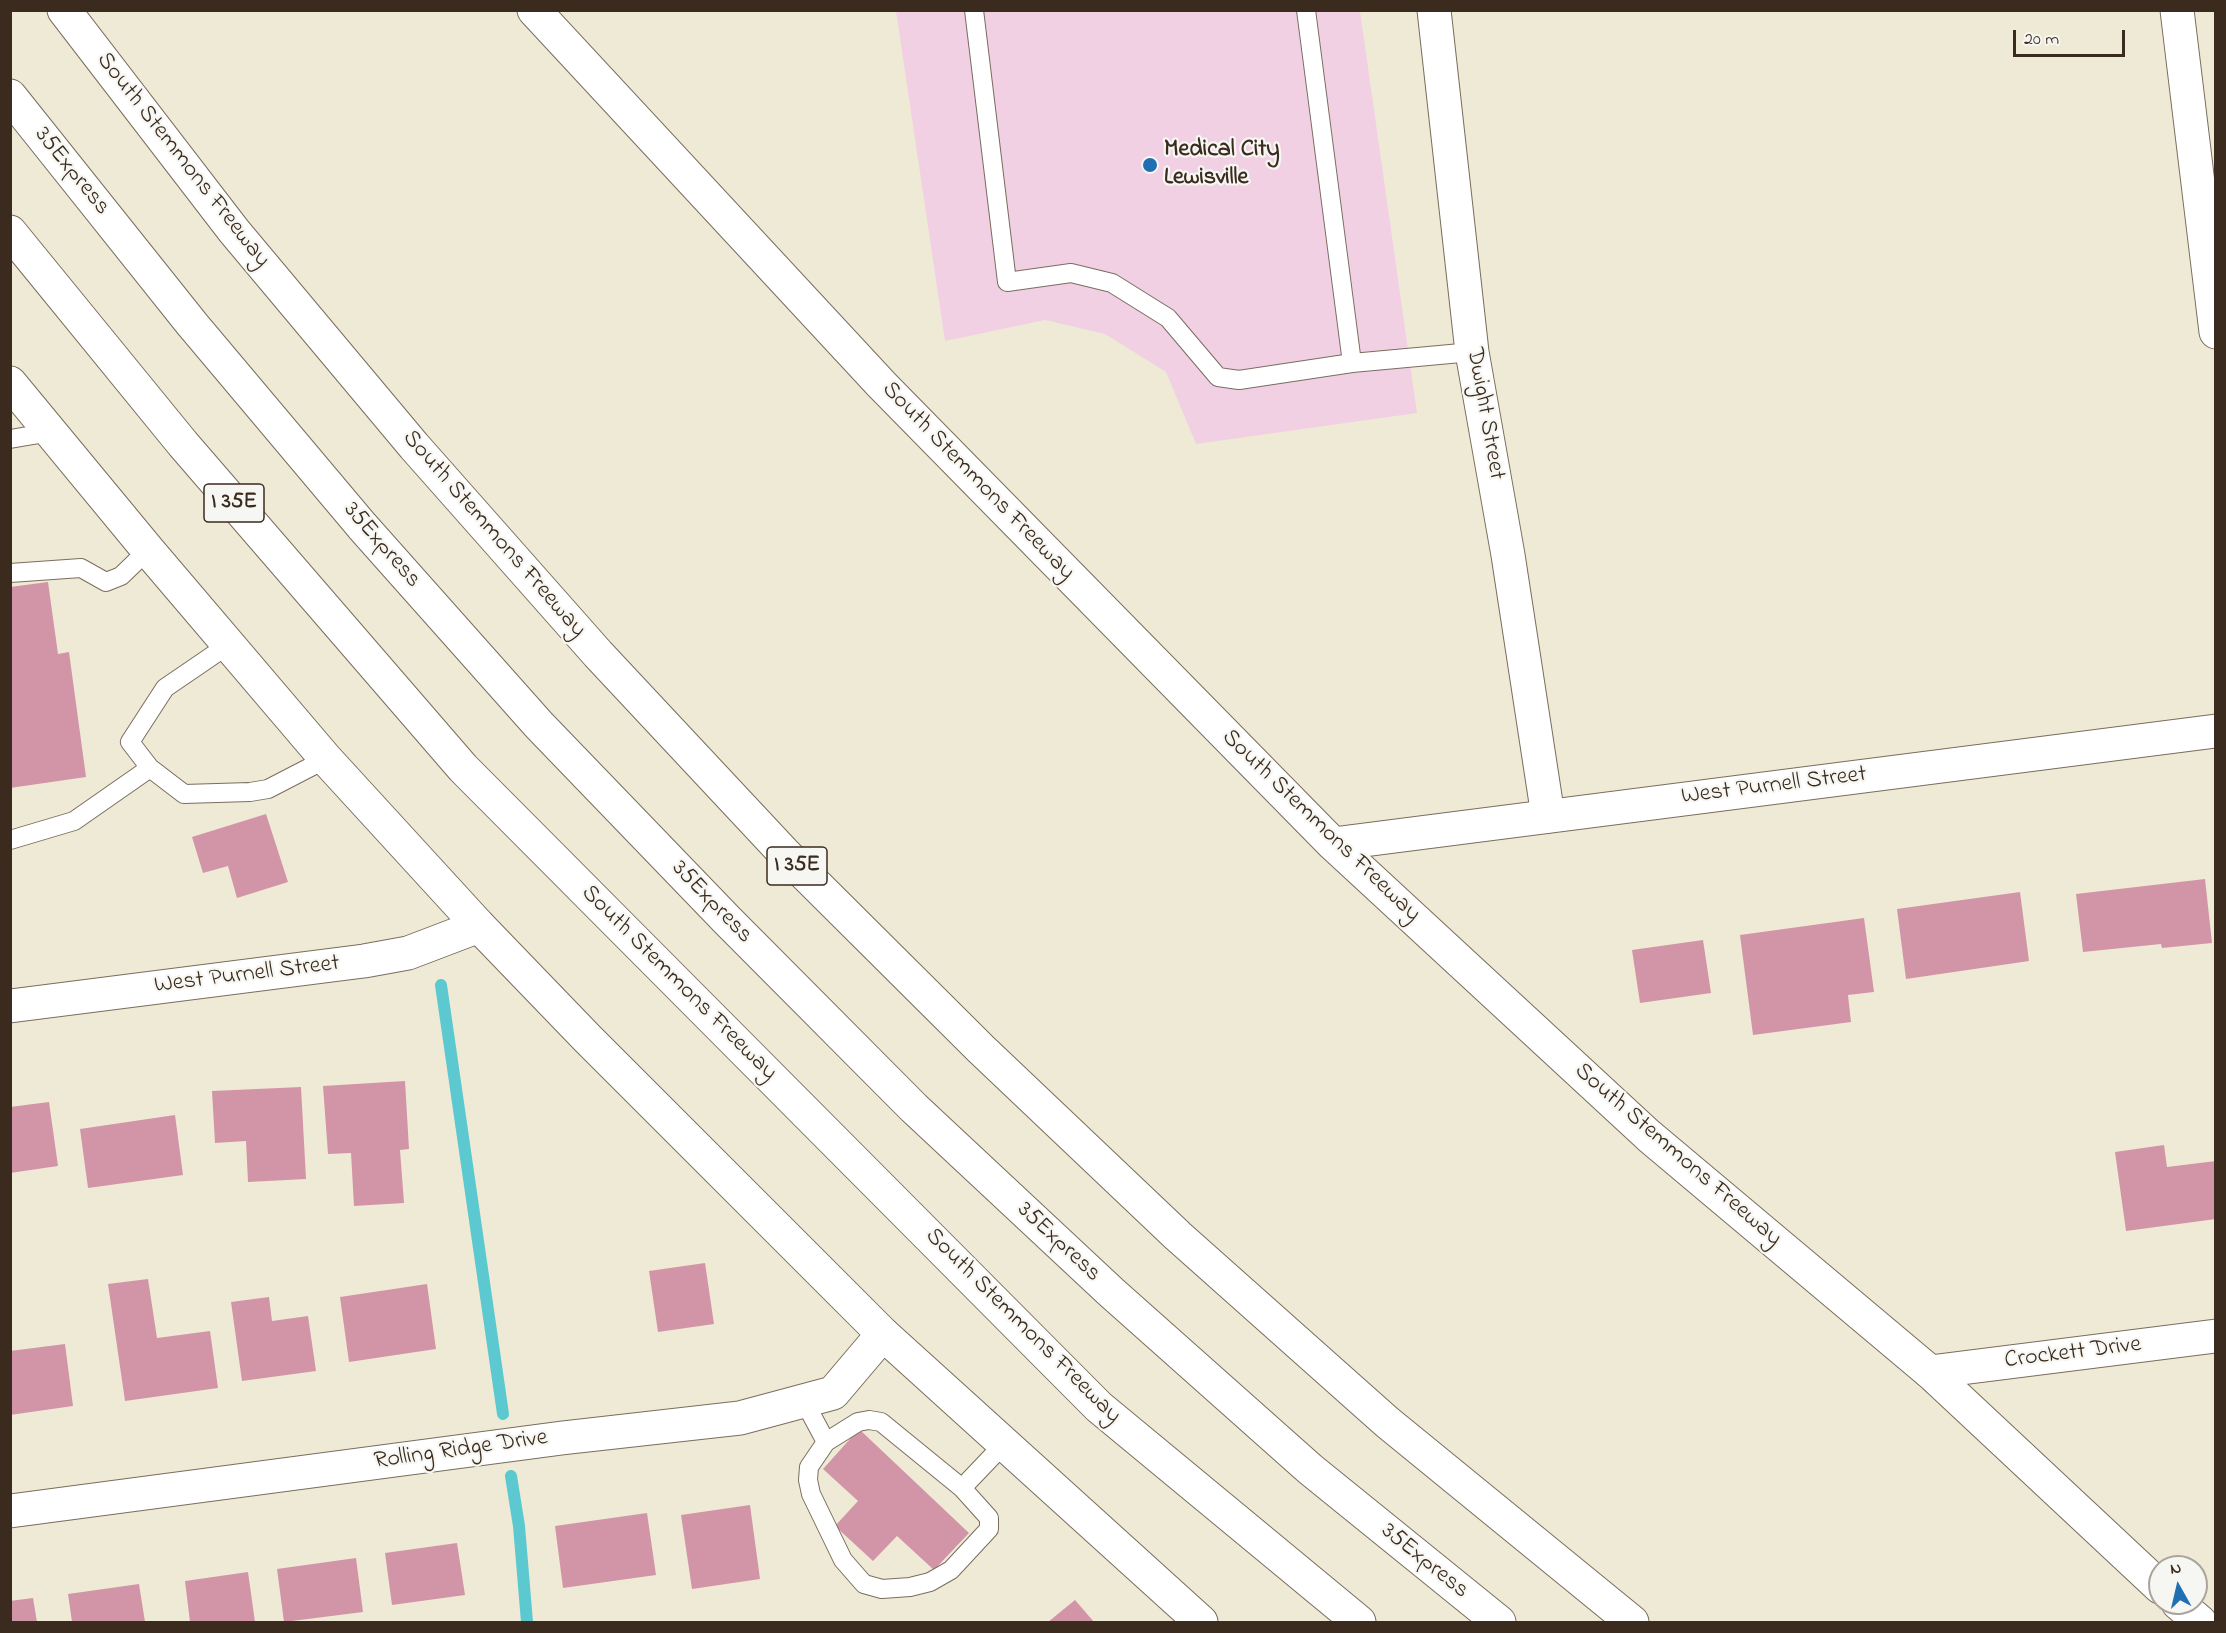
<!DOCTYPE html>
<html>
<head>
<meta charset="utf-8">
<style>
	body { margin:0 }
	#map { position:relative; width:2226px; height:1633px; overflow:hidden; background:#efead5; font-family:"Indie Flower",sans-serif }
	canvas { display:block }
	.frame { position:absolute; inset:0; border:12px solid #3b2a1e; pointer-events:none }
	.north { position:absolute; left:2148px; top:1555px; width:60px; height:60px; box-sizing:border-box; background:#f6f6f2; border:2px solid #aba49d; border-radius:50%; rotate:352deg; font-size:16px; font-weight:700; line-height:24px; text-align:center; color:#3b2a1e }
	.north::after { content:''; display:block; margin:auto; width:21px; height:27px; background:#1f6fb2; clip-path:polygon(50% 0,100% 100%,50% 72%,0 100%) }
	.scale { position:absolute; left:2013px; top:30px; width:112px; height:27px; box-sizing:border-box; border:3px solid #3b2a1e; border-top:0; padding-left:8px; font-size:18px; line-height:21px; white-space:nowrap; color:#3b2a1e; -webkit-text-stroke:4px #f6f6f2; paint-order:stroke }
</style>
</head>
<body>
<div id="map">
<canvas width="2226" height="1633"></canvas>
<div class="frame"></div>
<div class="north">N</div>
<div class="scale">20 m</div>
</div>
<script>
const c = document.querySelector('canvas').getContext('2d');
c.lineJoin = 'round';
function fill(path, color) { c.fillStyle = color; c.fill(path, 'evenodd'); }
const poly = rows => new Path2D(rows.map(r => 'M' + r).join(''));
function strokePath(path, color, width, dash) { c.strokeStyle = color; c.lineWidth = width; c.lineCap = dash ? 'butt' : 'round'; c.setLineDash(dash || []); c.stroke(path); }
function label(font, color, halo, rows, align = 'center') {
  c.font = font + ' "Indie Flower",sans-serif'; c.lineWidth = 4.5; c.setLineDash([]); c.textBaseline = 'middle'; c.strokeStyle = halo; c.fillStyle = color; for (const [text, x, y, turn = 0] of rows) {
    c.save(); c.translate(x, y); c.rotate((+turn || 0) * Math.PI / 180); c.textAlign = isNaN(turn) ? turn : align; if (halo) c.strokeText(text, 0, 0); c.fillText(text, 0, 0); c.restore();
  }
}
const built = poly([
	[896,11,1360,11,1417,413,1196,444,1166,372,1105,334,1045,320,945,341]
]);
const stream = poly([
	[441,985,503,1414],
	[511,1476,519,1526,527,1622]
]);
const building = poly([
	[48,582,58,654,69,652,86,777,10,788,10,587],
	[266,814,288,882,237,898,228,866,203,873,192,837],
	[2205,879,2212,943,2162,948,2161,944,2083,952,2076,894],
	[2020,892,2029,961,1906,979,1897,909],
	[1864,918,1874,992,1848,995,1851,1022,1753,1035,1740,935],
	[1703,940,1711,993,1640,1003,1632,950],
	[405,1081,409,1149,400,1150,404,1203,354,1206,351,1153,328,1154,323,1086],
	[301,1087,306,1179,248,1182,246,1141,215,1143,212,1091],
	[49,1102,58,1166,10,1173,10,1107],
	[175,1115,183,1175,88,1188,80,1129],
	[2164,1145,2167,1167,2216,1161,2216,1219,2126,1231,2115,1152],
	[705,1263,714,1324,658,1332,649,1271],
	[148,1279,157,1338,210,1331,218,1388,125,1401,108,1284],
	[427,1284,436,1349,349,1362,340,1297],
	[269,1297,272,1321,308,1316,316,1371,242,1381,231,1302],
	[65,1344,73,1406,10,1415,10,1351],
	[859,1429,969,1533,934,1570,897,1536,873,1561,835,1526,858,1501,823,1469],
	[750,1505,760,1579,692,1589,681,1515],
	[647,1513,656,1575,563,1588,555,1526],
	[457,1543,465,1595,392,1605,385,1553],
	[356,1558,363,1612,284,1622,277,1569],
	[248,1572,255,1622,190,1622,185,1581],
	[139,1584,145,1622,72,1622,68,1594],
	[33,1598,37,1622,10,1622,10,1601],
	[1075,1600,1094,1622,1048,1622]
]);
const lane = poly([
	[974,10,1007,282,1071,273,1112,283,1168,318,1218,377,1239,380,1352,363],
	[1306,10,1352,363,1472,352],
	[10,439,51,432],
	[10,573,81,568,106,582,121,576,148,550],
	[228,645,165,688,130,742,150,768,184,794,250,792,268,789,326,759],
	[10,840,74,821,150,768],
	[804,1401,826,1442,858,1422,869,1420,881,1422,962,1488,1004,1444],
	[826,1442,809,1467,808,1480,811,1494,843,1560,864,1584,882,1589,910,1587,930,1582,951,1570,989,1529,989,1518,962,1488]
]);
const street = poly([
	[1434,10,1472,352,1508,555,1548,816],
	[2177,10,2216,332],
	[10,1006,364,961,408,953,479,926],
	[1930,1372,2216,1336],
	[10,1511,562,1438,740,1418,833,1393,883,1334]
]);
const secondary = poly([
	[534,10,882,385,1333,844,1649,1136,1930,1372,2160,1587],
	[10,383,148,550,326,759,479,926,587,1038,883,1334,1201,1622],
	[1333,844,2216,731],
	[2178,1603,2200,1622]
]);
const highway = poly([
	[64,10,234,231,414,446,598,654,786,855,981,1049,1178,1236,1387,1422,1632,1622],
	[10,96,192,324,362,526,539,725,727,920,914,1108,1111,1292,1310,1469,1499,1622],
	[10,232,183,444,463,768,1099,1407,1359,1622]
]);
const markers = [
	[1150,165,8,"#1f6fb2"]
];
const shields = [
	[234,503,60],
	[797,866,60]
];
const shieldNames = [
	["I 35E",234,503],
	["I 35E",797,866]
];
const poiNames = [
	["Medical City",1164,151],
	["Lewisville",1164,179]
];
const streetNames = [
	["South Stemmons Freeway",182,161,52],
	["35Express",71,172,51],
	["Dwight Street",1484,414,80],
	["South Stemmons Freeway",977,482,46],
	["South Stemmons Freeway",493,535,49],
	["35Express",381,546,49],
	["West Purnell Street",1774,787,-7],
	["South Stemmons Freeway",1320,827,44],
	["35Express",711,903,46],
	["West Purnell Street",247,976,-7],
	["South Stemmons Freeway",678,984,45],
	["South Stemmons Freeway",1677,1156,41],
	["35Express",1058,1243,43],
	["South Stemmons Freeway",1022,1327,45],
	["Crockett Drive",2073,1354,-7],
	["Rolling Ridge Drive",461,1451,-8],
	["35Express",1424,1562,39]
];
fill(built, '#f1d0e4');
strokePath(stream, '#5cc9d0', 12);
fill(building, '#d295a8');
strokePath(lane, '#7a6d5e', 20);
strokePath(street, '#7a6d5e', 35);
strokePath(secondary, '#7a6d5e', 35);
strokePath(highway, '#7a6d5e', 35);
strokePath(lane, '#fff', 18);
strokePath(street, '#fff', 33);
strokePath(secondary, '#fff', 33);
strokePath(highway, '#fff', 33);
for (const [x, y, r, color] of markers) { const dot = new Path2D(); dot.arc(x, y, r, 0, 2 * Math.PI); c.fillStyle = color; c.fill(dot); strokePath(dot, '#f6f6f2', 2); }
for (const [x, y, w] of shields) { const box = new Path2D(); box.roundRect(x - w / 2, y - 19, w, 38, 4.5); c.fillStyle = '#f6f6f2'; c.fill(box); strokePath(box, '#3b2a1e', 1.5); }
label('bold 22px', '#3b2a1e', null, shieldNames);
label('bold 24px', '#3b2a1e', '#f6f6f2', poiNames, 'left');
label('24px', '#3b2a1e', '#f6f6f2', streetNames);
</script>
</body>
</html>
